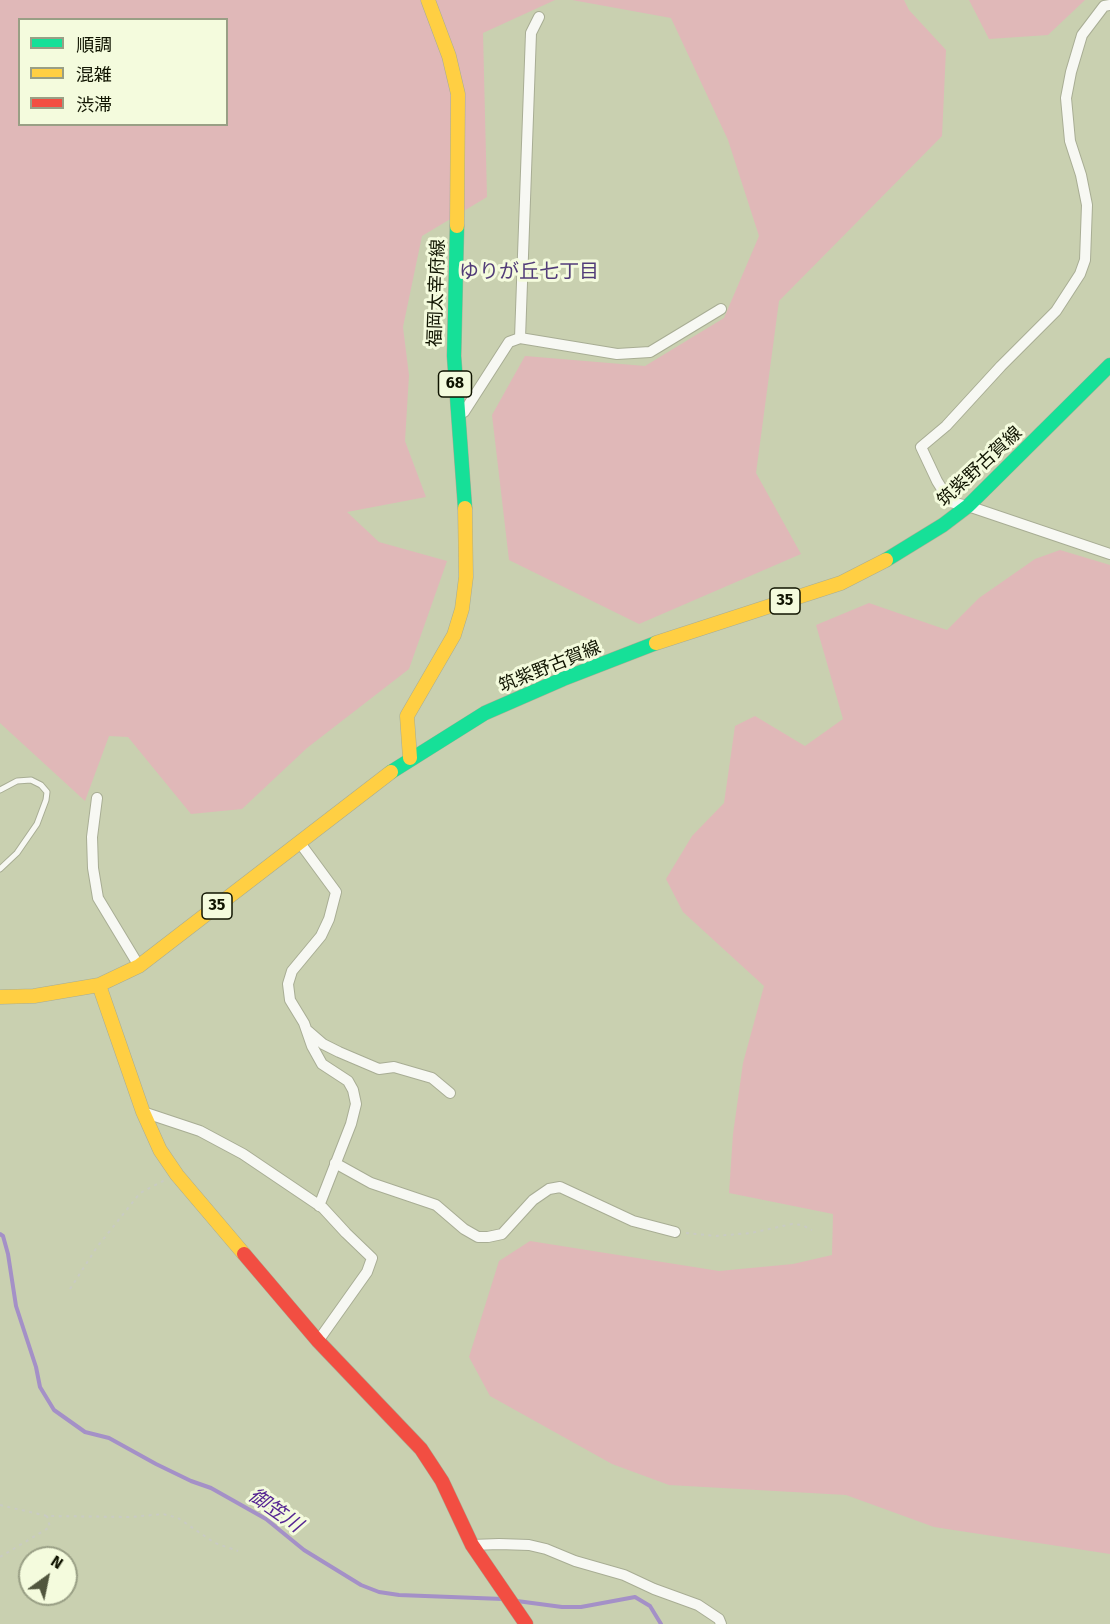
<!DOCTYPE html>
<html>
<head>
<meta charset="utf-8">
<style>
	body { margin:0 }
	#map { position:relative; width:1110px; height:1624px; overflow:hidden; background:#c9d0b0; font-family:"Fira Sans","Noto Sans JP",sans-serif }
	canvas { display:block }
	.legend { position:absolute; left:18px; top:18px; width:210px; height:108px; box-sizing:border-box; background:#f4fbdd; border:2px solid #999f85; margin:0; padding:8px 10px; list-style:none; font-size:18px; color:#101401 }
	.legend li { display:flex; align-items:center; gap:12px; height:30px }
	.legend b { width:30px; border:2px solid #999f85 }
	.north { position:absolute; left:18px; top:1546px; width:60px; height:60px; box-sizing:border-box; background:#f4fbdd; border:2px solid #999f85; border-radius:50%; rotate:33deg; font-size:16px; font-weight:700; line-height:24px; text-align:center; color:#101401 }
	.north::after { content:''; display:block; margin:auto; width:21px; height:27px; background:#51563e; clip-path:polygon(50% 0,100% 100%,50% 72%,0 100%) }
</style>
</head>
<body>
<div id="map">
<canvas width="1110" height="1624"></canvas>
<ul class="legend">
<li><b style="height:8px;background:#16e098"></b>順調</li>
<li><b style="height:8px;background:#ffcf43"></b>混雑</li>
<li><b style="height:8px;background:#f24e42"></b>渋滞</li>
</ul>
<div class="north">N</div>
</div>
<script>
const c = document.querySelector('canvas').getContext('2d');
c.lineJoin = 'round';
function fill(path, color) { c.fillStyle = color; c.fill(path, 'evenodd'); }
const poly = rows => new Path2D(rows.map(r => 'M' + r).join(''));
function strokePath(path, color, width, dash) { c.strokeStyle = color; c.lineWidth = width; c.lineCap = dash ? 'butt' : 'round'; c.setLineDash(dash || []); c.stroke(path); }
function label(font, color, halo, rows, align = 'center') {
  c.font = font + ' "Fira Sans","Noto Sans JP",sans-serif'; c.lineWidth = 6; c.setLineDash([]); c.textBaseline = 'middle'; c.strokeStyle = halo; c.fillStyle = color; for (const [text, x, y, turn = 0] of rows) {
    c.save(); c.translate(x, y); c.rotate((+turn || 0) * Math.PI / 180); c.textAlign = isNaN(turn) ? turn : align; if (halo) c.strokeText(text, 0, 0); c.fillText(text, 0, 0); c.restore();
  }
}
const green = poly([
	[0,0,555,0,483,33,487,197,422,236,403,327,409,375,405,441,426,497,347,512,379,542,447,561,409,669,307,748,242,809,191,814,128,737,109,736,85,801,0,723],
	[20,20,226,20,226,124,20,124],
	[572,0,904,0,909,10,946,50,942,136,779,301,756,473,801,554,639,624,509,560,492,415,525,356,645,366,724,318,759,236,728,140,671,18],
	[969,0,1085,0,1048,35,989,39],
	[1060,550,1110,565,1110,1554,934,1527,846,1495,669,1485,612,1464,490,1396,469,1357,499,1261,530,1241,719,1271,793,1264,832,1255,833,1214,729,1193,733,1134,743,1063,764,986,683,912,666,879,692,836,724,803,735,726,755,716,805,746,843,719,816,625,869,603,947,630,979,598,1035,559]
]);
const stream = poly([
	[0,1234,3,1236,8,1254,16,1306,36,1367,40,1387,54,1410,85,1432,109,1438,156,1464,191,1481,211,1488,266,1519,304,1550,361,1585,379,1592,399,1595,503,1599],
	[517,1601,562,1607,581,1607,635,1597,650,1606,661,1624]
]);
const path = poly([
	[686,1233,716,1236,751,1233,792,1224,802,1225,812,1230],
	[70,1289,97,1247,140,1193,165,1180],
	[0,1505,47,1516,132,1517,163,1514,178,1518,215,1543,238,1551],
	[0,1557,50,1527,47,1516]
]);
const lane = poly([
	[0,790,17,781,31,780,41,785,47,792,46,800,37,824,17,853,0,869]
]);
const street = poly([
	[1110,5,1104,6,1082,35,1071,72,1066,98,1070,141,1081,175,1087,205,1085,260,1080,274,1056,311,1001,366,946,426,921,447,937,481,950,502,968,506,1110,554],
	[520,338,617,354,650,352,721,309],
	[457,415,464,412,509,342,520,338,531,33,539,17],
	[97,798,92,837,93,868,98,898,139,966],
	[300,843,336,892,329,919,321,936,292,971,288,984,290,1000,304,1023,312,1046,322,1064,348,1081,353,1090,356,1104,351,1124,319,1206],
	[308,1031,323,1044,339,1052,379,1069,394,1067,432,1078,450,1093],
	[143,1112,200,1131,243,1154,323,1208,346,1233,372,1258,367,1272,318,1341],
	[335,1163,371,1183,436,1205,464,1229,478,1237,488,1237,502,1234,533,1200,549,1189,560,1187,633,1221,675,1232],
	[472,1545,499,1544,529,1545,546,1549,575,1561,624,1575,654,1589,698,1605,719,1619,721,1624]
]);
const fast = poly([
	[457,226,454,356,465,508],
	[886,560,943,525,968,506,1110,365],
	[391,772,485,713,563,679,656,643]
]);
const slow = poly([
	[428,0,449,56,458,94,457,226],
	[656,643,841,583,886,560],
	[410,758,407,716,454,635,462,609,466,577,465,508],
	[99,985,143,1112,160,1150,177,1175,244,1254],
	[0,997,34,996,99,985,139,966,391,772]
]);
const jam = poly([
	[244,1254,318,1341,421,1449,442,1481,472,1545,526,1624]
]);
const shields = [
	[455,384,33],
	[785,601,30],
	[217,906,30]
];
const shieldNames = [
	["68",455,384],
	["35",785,601],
	["35",217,906]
];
const streetNames = [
	["福岡太宰府線",437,293,-88],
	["筑紫野古賀線",980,467,-43],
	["筑紫野古賀線",550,667,-22]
];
const neighbourhoodNames = [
	["ゆりが丘七丁目",529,272]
];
const waterNames = [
	["御笠川",275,1511,35]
];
fill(green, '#e0b8b8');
strokePath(stream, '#a490c7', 4);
strokePath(lane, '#a8ad94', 7);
strokePath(street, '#a8ad94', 12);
strokePath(fast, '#a8ad94', 15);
strokePath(slow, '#a8ad94', 15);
strokePath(jam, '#a8ad94', 15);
strokePath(path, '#c9cbc2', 2, [3, 4.5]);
strokePath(lane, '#f7f8f3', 5);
strokePath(street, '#f7f8f3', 10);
strokePath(fast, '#16e098', 14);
strokePath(slow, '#ffcf43', 14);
strokePath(jam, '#f24e42', 14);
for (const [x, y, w] of shields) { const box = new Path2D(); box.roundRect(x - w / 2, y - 13, w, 26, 4.5); c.fillStyle = '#f4fbdd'; c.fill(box); strokePath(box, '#101401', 1.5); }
label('bold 16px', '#101401', null, shieldNames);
label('18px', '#101401', '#f4fbdd', streetNames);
label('20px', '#513c79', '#f4fbdd', neighbourhoodNames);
label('italic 20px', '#552593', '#f4fbdd', waterNames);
</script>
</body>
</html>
